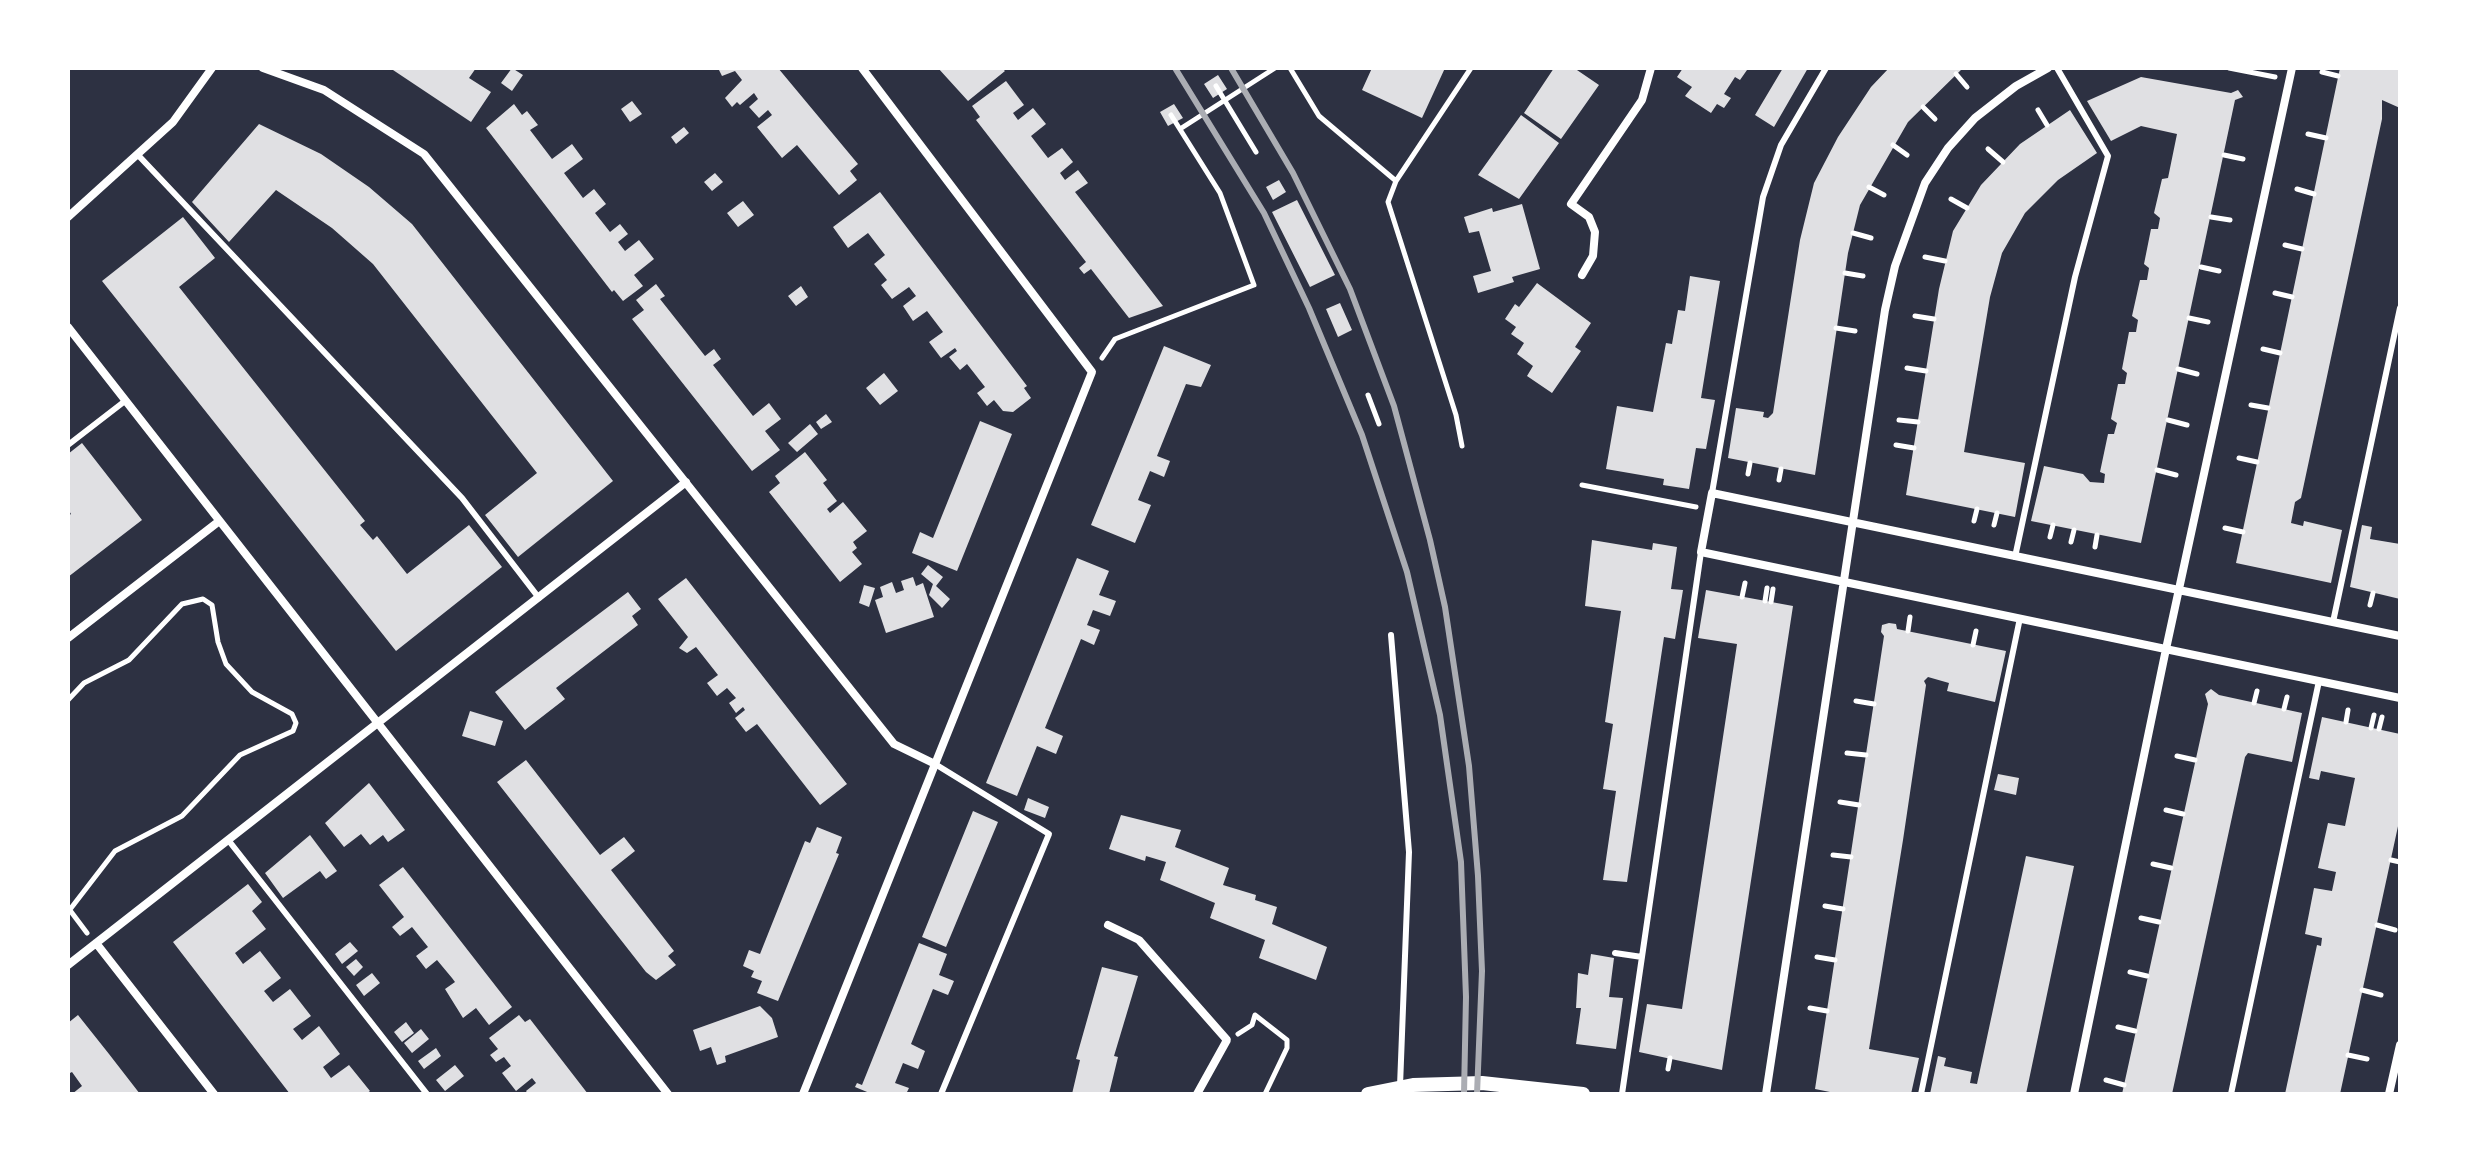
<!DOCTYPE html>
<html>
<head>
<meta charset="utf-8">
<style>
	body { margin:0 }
	#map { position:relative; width:2468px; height:1162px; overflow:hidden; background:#2d3142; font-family:Mulish,sans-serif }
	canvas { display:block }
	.frame { position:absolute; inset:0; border:70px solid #fff; pointer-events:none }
</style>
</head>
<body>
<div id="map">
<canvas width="2468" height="1162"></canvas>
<div class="frame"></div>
</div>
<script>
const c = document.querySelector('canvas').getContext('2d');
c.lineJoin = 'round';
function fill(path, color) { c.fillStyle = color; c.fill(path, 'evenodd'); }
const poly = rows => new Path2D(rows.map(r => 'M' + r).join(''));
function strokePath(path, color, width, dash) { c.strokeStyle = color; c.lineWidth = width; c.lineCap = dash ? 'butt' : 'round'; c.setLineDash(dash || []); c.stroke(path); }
const building = poly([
	[390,68,476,68,469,78,491,92,471,122],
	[512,68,523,75,512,91,501,83],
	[718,68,778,68,858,164,850,171,857,180,839,195,797,145,782,158,757,127,772,115,768,110,759,118,749,107,758,99,754,93,740,105,737,102,732,107,725,98,742,80,735,71,722,76],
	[938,68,1002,68,1005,71,968,101],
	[1372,68,1445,68,1422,118,1362,90],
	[1554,68,1574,68,1599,85,1561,139,1524,113],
	[1683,68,1744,68,1747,70,1740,80,1735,77,1724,94,1731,98,1724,108,1717,104,1711,113,1685,96,1692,87,1677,77],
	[1783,68,1808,68,1774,127,1755,115],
	[1889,68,1963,68,1908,122,1860,205,1848,253,1815,475,1728,458,1736,408,1764,412,1763,417,1768,418,1773,413,1800,240,1814,183,1838,137,1871,87],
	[2340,68,2400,68,2400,108,2382,100,2382,119,2301,498,2295,502,2291,523,2303,526,2304,521,2342,530,2331,583,2236,563],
	[1218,75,1227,89,1213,98,1204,84],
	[2141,77,2231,93,2238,90,2243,97,2235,100,2141,543,2031,521,2044,466,2083,474,2090,482,2104,483,2105,474,2100,472,2108,434,2114,434,2117,423,2111,419,2118,384,2125,384,2127,373,2122,369,2129,332,2136,332,2138,320,2132,316,2140,280,2147,280,2149,268,2144,264,2151,229,2158,229,2160,218,2154,213,2162,179,2168,178,2177,134,2141,126,2111,141,2087,101],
	[1006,81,1024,105,1013,113,1018,120,1033,108,1046,124,1031,136,1048,158,1062,148,1073,162,1060,173,1065,180,1078,170,1088,183,1075,192,1163,306,1129,318,1091,269,1084,274,1079,268,1086,262,976,120,980,117,972,106],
	[632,101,642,114,630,122,621,109],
	[514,104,522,115,527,111,538,125,530,130,552,159,572,144,583,159,564,173,583,198,594,189,606,204,595,213,610,232,620,224,628,234,618,242,625,251,639,240,654,259,634,275,643,286,623,301,614,290,612,292,486,128],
	[1174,104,1183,118,1168,126,1160,112],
	[2070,110,2097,153,2058,180,2025,213,2002,253,1990,297,1964,452,2025,463,2015,517,1906,495,1939,289,1953,231,1981,185,2020,144],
	[1521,115,1559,143,1519,199,1478,175],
	[259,124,321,154,369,187,412,224,613,481,518,557,485,515,537,473,373,264,332,228,276,190,229,242,192,202],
	[684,127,689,133,676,144,671,137],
	[715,173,723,182,712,191,704,182],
	[1279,180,1286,192,1273,200,1266,187],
	[880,192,1027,386,1024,388,1031,398,1013,412,1003,411,994,400,987,406,977,393,985,387,967,364,960,370,949,357,957,351,955,348,941,358,929,342,943,332,927,311,913,321,903,306,916,296,909,287,892,299,881,285,887,280,874,264,885,255,868,233,848,248,833,227],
	[1297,200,1335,275,1310,287,1272,212],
	[743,201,754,215,738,227,727,213],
	[1522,204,1540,269,1512,277,1514,282,1478,293,1473,276,1491,271,1479,231,1469,233,1464,217,1492,208,1493,212],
	[183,217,215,258,179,287,365,521,360,525,373,540,377,536,407,574,469,525,502,567,396,651,102,281],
	[1690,276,1720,281,1701,398,1715,400,1706,449,1696,448,1689,489,1663,485,1664,479,1606,469,1617,406,1653,412,1666,343,1672,344,1678,310,1685,311],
	[1537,283,1591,323,1575,347,1581,351,1552,393,1527,376,1533,366,1517,354,1524,343,1511,334,1516,327,1505,319,1515,304,1519,307],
	[656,284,665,296,660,299,705,356,714,349,721,359,713,365,753,416,769,403,781,419,765,431,780,450,752,471,632,319,644,310,636,300],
	[801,286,808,297,796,306,788,296],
	[1340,303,1352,330,1338,337,1326,309],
	[1164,346,1211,365,1201,387,1186,384,1157,456,1170,461,1164,477,1150,471,1138,500,1151,505,1135,543,1091,525],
	[884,373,898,391,880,405,866,388],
	[826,414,832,422,821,429,816,422],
	[980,421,1012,434,957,571,912,553,920,532,933,538],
	[810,424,818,434,797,452,788,443],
	[82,443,142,520,68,577,68,516,71,514,68,509,68,454],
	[805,452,827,480,823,483,837,501,827,509,830,513,843,502,867,531,853,542,857,548,852,552,862,564,840,582,769,492,780,483,775,476],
	[2362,525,2372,527,2370,539,2400,544,2400,599,2350,587],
	[1592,540,1652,550,1653,543,1677,547,1671,589,1683,590,1675,639,1664,637,1627,882,1603,880,1616,791,1603,789,1613,724,1605,722,1621,611,1585,606],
	[1077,558,1109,571,1099,595,1116,601,1110,616,1093,610,1087,625,1100,630,1094,645,1081,639,1045,728,1063,736,1056,754,1037,746,1017,796,986,783],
	[928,565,943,577,936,586,950,599,942,608,929,595,933,584,921,574],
	[913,577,916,586,923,583,934,617,886,633,875,600,883,597,880,587,892,582,896,593,904,590,901,581],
	[686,578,847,784,820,805,757,724,746,732,735,718,745,710,743,707,736,713,729,703,736,698,727,688,717,696,707,683,718,675,696,647,687,653,679,648,688,637,658,599],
	[864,585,875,588,869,607,859,603],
	[1706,590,1793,606,1722,1070,1639,1052,1647,1004,1682,1009,1737,644,1698,638],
	[628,592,641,609,632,616,638,625,556,688,565,699,525,730,495,692],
	[1889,623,1896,624,1897,629,2006,651,1995,702,1947,691,1949,683,1928,677,1924,681,1926,685,1903,840,1869,1049,1919,1058,1911,1094,1840,1094,1815,1089,1884,636,1881,632,1882,625],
	[2211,689,2219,695,2302,713,2292,762,2248,753,2245,757,2172,1094,2122,1094,2208,704,2205,694],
	[470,711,503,721,495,746,462,736],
	[2322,717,2400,734,2400,817,2340,1094,2285,1094,2317,945,2321,946,2322,938,2305,934,2314,888,2332,891,2336,872,2318,868,2328,823,2345,826,2355,778,2321,771,2319,780,2309,778],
	[526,760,600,855,624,837,635,851,611,870,674,951,668,956,676,965,656,980,646,972,497,782],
	[1998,774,2019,778,2016,795,1994,790],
	[369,783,405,830,388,842,383,835,370,845,361,834,344,847,325,823],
	[1028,798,1049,807,1045,818,1024,810],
	[973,811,998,822,946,947,922,937],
	[1121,815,1181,830,1175,847,1229,868,1223,885,1256,895,1255,900,1277,907,1272,924,1327,947,1316,980,1259,958,1265,940,1210,918,1215,903,1160,880,1166,862,1146,856,1145,861,1109,849],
	[817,827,842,837,836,853,839,854,778,1001,757,993,762,981,751,977,754,971,743,966,749,950,760,954,805,841,810,843],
	[310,835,337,871,326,879,320,871,283,898,265,873],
	[2026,856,2074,866,2026,1094,1930,1094,1938,1056,1946,1058,1944,1066,1972,1072,1970,1083,1977,1084],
	[403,867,512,1007,489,1025,476,1008,463,1018,445,989,455,982,452,978,437,960,426,969,416,956,428,947,412,927,400,936,392,927,404,917,379,885],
	[248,884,262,902,252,911,266,929,235,953,243,964,260,951,281,978,264,991,273,1002,290,989,311,1016,293,1029,302,1040,319,1026,340,1054,323,1067,331,1078,349,1065,370,1091,366,1094,290,1094,173,942],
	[350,942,358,951,342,964,335,954],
	[919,943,947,954,939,975,954,981,948,995,933,989,911,1044,925,1051,918,1069,903,1063,895,1083,909,1088,906,1094,872,1094,855,1087,857,1083,862,1085],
	[1591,954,1614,958,1609,997,1623,998,1616,1049,1576,1044,1581,1008,1576,1008,1578,973,1588,975],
	[356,959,363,967,354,976,346,967],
	[1102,967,1138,976,1114,1056,1118,1057,1109,1094,1072,1094,1080,1060,1076,1059],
	[372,973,380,983,364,996,356,985],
	[760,1006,772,1018,778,1037,725,1056,726,1062,717,1065,711,1047,700,1051,693,1030],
	[78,1015,109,1054,140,1094,72,1094,82,1086,72,1072,68,1074,68,1023],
	[519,1015,525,1022,530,1019,588,1094,528,1094,526,1091,536,1083,532,1078,516,1091,502,1073,511,1066,504,1057,496,1062,490,1055,498,1049,489,1038],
	[406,1022,414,1033,402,1042,394,1032],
	[421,1029,429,1039,412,1053,404,1043],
	[436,1048,441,1056,424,1069,418,1061],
	[455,1065,464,1076,445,1091,436,1080]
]);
const path = poly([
	[1290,68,1319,116,1396,181],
	[2229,68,2275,77],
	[2322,72,2338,76],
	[1956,74,1967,87],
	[1216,86,1256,152],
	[1923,107,1935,119],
	[2038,110,2047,125],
	[1180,129,1275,68],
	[2308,134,2326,138],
	[1893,145,1907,155],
	[1988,149,2003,162],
	[2224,155,2243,159],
	[1869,187,1884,195],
	[2297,189,2314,194],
	[1951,199,1967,208],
	[2211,217,2230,220],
	[1853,233,1871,238],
	[2285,245,2302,249],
	[1925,257,1945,261],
	[2201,267,2219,271],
	[1845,273,1863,276],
	[2275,293,2292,297],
	[1915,316,1934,319],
	[2189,318,2208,322],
	[1836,328,1855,331],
	[2263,349,2280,353],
	[1102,358,1115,339,1254,285,1220,193,1171,115],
	[1907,368,1926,371],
	[2178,369,2197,374],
	[1368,395,1379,424],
	[2251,405,2268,408],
	[1899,420,1918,422],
	[2168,420,2187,425],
	[1896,445,1914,448],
	[1462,446,1456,415,1388,202,1396,181,1471,68],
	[2239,458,2257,462],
	[2157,470,2176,475],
	[1748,474,1750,463],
	[1779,480,1781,469],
	[1582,485,1696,507],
	[1974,521,1977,509],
	[1994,525,1997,513],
	[2225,528,2243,532],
	[2050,537,2053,525],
	[2071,542,2074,530],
	[2095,547,2097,535],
	[1742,597,1745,583],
	[1765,601,1767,588],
	[1771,602,1773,589],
	[2370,605,2373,593],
	[1908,631,1910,617],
	[1973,645,1976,631],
	[68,700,84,683,129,660,182,604,203,599,212,605,218,642,226,664,252,692,292,714,296,723,293,731,240,755,182,816,115,851,68,912],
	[1856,701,1874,704],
	[2254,703,2257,691],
	[2284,709,2287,697],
	[2346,722,2348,710],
	[2371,728,2374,715],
	[2379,729,2382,717],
	[1847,753,1866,755],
	[2177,756,2195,760],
	[1840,802,1859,805],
	[2166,810,2183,814],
	[1833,855,1851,857],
	[2391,860,2400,862],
	[2153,864,2171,868],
	[1825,906,1843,909],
	[69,909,87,933],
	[2141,918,2159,922],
	[2377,925,2395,930],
	[1817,957,1835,960],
	[2130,972,2147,976],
	[2362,990,2381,995],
	[1810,1008,1827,1011],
	[2118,1027,2135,1031],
	[1238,1034,1252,1025,1255,1015,1287,1040,1287,1048,1265,1094],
	[2348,1055,2367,1059],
	[1668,1069,1670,1058],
	[2106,1080,2124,1085]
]);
const service = poly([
	[138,155,462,498,539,598],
	[68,445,125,401],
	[1712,493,1763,197,1781,145,1826,68],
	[2015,557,2075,277,2108,156,2057,68],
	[2333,622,2400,308],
	[1391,635,1409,852,1400,1086],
	[935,764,1049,834,941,1094],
	[229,841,427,1094],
	[1615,953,1642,957],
	[1622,1094,1701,552],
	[1921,1094,2020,618],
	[2231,1094,2319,681]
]);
const minor = poly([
	[263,68,324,90,424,154,894,744,935,764],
	[68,217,173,122,212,68],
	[1582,275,1593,256,1595,232,1589,217,1571,204,1642,100,1651,68],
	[68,327,668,1094],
	[2400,636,1712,493,1701,552,2400,698],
	[68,638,218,522],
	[1108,925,1139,940,1227,1040,1197,1094],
	[96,943,214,1094],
	[68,965,686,482],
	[803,1094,1092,372,862,68],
	[1766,1094,1885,310,1895,266,1925,183,1948,148,1975,118,2016,86,2048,68],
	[2074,1094,2166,649,2292,68],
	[2389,1094,2400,1045]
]);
const tertiary = poly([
	[1368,1094,1413,1085,1482,1083,1583,1094]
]);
const rail = poly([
	[1175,68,1264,213,1309,308,1362,435,1407,572,1440,715,1461,862,1466,997,1464,1094],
	[1231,68,1293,173,1350,289,1394,406,1430,540,1445,607,1469,766,1478,876,1482,971,1477,1094]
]);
fill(building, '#e0e0e3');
strokePath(path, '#fff', 5);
strokePath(service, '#fff', 6);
strokePath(minor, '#fff', 8);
strokePath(tertiary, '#fff', 14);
strokePath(rail, '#abadb3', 6);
</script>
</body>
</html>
